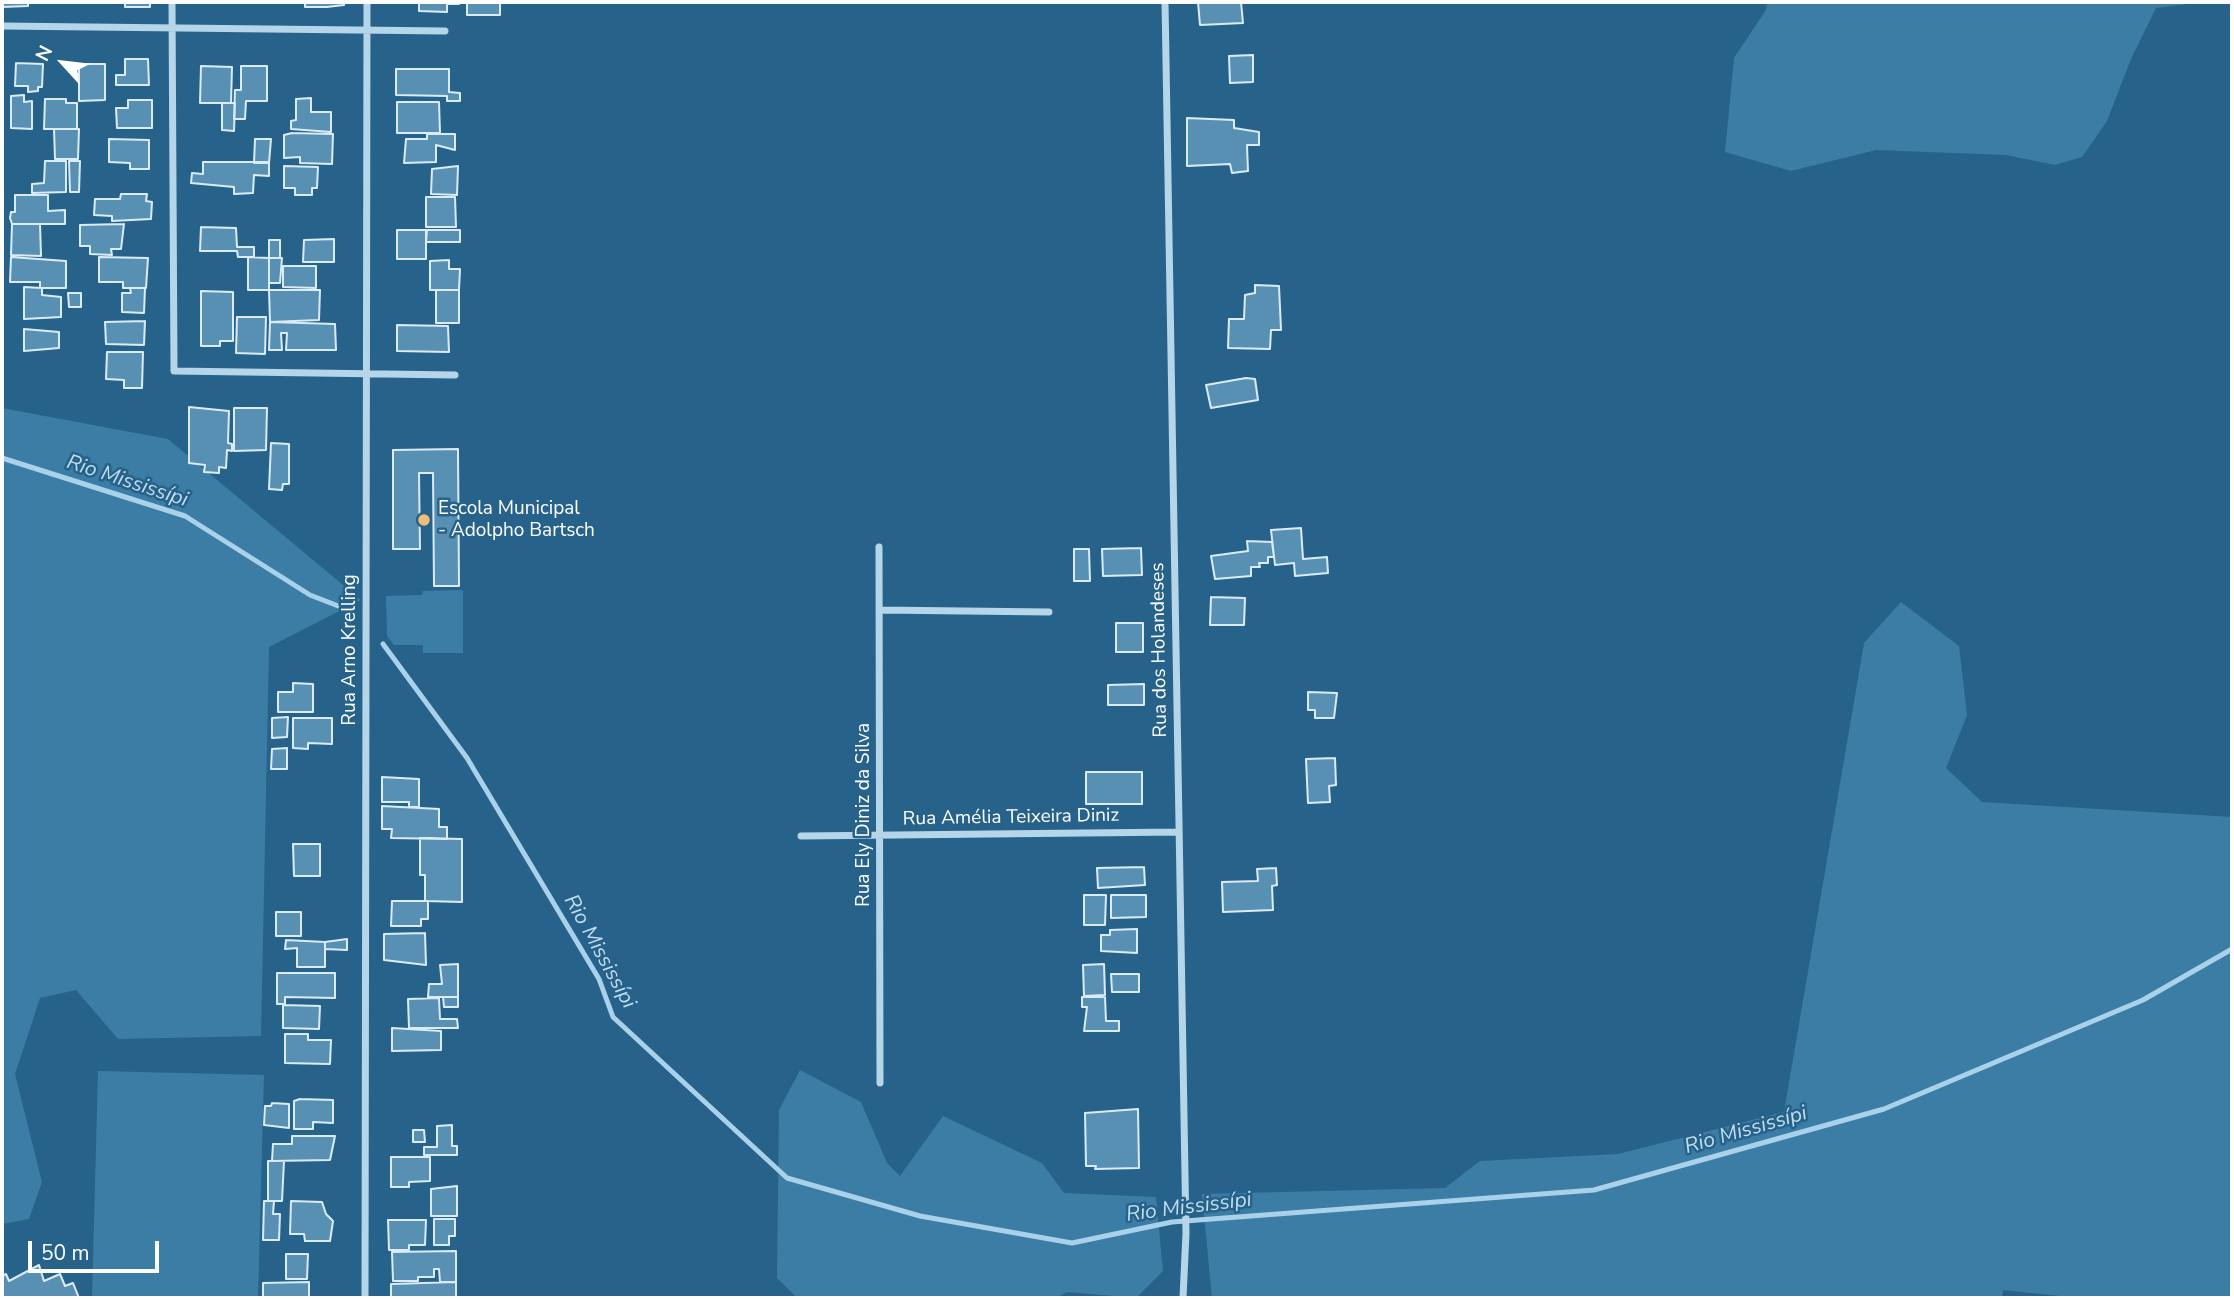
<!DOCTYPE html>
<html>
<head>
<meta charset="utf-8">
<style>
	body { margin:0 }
	#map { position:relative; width:2234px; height:1300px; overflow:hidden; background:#27628a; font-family:"Nunito Sans",sans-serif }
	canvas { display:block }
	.frame { position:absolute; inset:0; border:4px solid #fff; pointer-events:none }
	.north { position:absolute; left:28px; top:28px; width:70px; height:70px; -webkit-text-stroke:5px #27628a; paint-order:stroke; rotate:297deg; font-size:19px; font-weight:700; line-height:28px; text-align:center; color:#fff }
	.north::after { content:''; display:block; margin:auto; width:24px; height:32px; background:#fff; clip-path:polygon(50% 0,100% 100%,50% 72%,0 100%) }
	.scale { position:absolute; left:28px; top:1241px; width:131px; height:32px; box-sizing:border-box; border:4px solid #fff; border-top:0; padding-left:9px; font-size:21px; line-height:24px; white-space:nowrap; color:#fff; -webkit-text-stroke:5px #27628a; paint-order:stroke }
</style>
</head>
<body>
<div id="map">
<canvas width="2234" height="1300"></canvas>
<div class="frame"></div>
<div class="north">N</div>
<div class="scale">50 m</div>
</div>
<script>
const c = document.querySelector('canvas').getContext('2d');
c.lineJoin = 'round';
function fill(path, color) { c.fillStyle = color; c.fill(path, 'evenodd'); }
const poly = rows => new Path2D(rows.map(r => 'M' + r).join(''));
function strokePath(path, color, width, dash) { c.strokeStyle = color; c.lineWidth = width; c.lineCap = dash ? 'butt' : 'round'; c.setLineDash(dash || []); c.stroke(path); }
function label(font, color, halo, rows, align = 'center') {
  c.font = font + ' "Nunito Sans",sans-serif'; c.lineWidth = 5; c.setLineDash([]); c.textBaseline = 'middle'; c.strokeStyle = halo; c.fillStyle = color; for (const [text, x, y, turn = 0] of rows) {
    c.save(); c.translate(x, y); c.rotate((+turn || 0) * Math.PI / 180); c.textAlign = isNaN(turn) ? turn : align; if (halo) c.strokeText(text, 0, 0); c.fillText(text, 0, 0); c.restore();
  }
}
const green = poly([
	[1767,2,2203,2,2156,8,2131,59,2107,121,2082,157,2055,165,2006,155,1876,150,1791,171,1725,152,1734,58,1766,10],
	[2,408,168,439,361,600,269,647,261,1036,118,1039,76,990,40,998,15,1074,42,1182,29,1219,2,1224],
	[463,590,463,653,423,653,423,645,394,645,387,636,386,596,422,595,423,591],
	[1901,602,1959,646,1967,715,1946,768,1982,802,2232,817,2232,1298,2079,1298,2003,1290,2002,1298,1212,1298,1202,1194,1445,1188,1480,1161,1618,1154,1784,1112,1864,643],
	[800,1070,861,1102,887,1163,900,1176,943,1116,1042,1163,1064,1193,1156,1197,1163,1271,1136,1298,1067,1292,1056,1298,797,1298,777,1278,779,1110],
	[98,1071,264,1075,258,1298,92,1298]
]);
const stream = poly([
	[2,458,185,516,310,595,346,609],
	[383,644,467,758,599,979,613,1017,787,1178,920,1216,1072,1243,1172,1222,1594,1190,1884,1109,2143,1000,2232,949]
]);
const building = poly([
	[2,2,28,2,28,6,2,7,2,2],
	[125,2,150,2,150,7,125,7,125,2],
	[305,2,344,2,344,5,327,7,305,7,305,2],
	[419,2,459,2,459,4,447,4,447,12,419,11,419,2],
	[467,2,500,2,500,15,467,15,467,2],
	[1198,2,1241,2,1243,23,1200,25,1198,2],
	[1253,55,1253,82,1230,83,1229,56,1253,55],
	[125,59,148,59,149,85,116,85,116,75,125,75,125,59],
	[16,63,43,64,42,87,38,87,38,91,28,92,28,86,15,86,16,63],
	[79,64,105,64,105,100,79,101,79,64],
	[201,66,232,67,231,103,200,103,201,66],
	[241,66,267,66,267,101,246,101,245,119,234,119,235,90,241,90,241,66],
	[396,69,449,69,449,92,460,93,460,101,447,101,447,96,396,95,396,69],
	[24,95,24,102,32,101,32,129,11,128,11,96,24,95],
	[311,98,311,112,331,112,331,132,291,129,291,121,296,120,296,99,311,98],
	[45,99,66,99,66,103,77,103,77,129,44,129,45,99],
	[128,100,152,100,152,128,117,128,116,108,128,108,128,100],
	[397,102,439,102,440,133,397,133,397,102],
	[222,103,235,103,234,131,222,130,222,103],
	[1187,118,1234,120,1234,128,1259,132,1259,145,1247,145,1248,171,1232,173,1230,164,1187,166,1187,118],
	[54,129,79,129,78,159,55,159,54,129],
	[292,133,333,134,332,164,300,163,300,157,284,158,284,135,292,133],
	[427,134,455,134,455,150,436,145,436,162,404,163,406,139,427,139,427,134],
	[109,139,149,140,149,169,130,169,130,163,109,162,109,139],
	[255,139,271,139,269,163,254,163,255,139],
	[45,161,66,161,66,192,32,193,32,184,44,183,45,161],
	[69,161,80,161,79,192,70,192,69,161],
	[203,162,269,162,269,176,254,175,253,193,234,194,234,187,191,183,192,173,203,174,203,162],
	[284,166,318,167,317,188,312,188,312,195,295,195,295,188,284,188,284,166],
	[458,166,457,195,431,194,432,169,458,166],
	[121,194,147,194,146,201,152,202,151,219,112,221,112,216,94,215,95,199,120,199,121,194],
	[15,195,48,195,48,211,65,210,65,224,12,224,10,218,11,212,15,212,15,195],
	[426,197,455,197,456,227,426,227,426,197],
	[12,224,40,224,41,256,11,255,12,224],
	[124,224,121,249,111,249,112,255,90,254,90,246,80,246,80,225,124,224],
	[201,227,236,228,237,247,254,247,254,257,238,257,237,251,200,251,201,227],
	[397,230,426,230,426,259,397,259,397,230],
	[427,230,460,230,460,242,426,242,427,230],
	[334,239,334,262,303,262,304,240,334,239],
	[269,240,280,240,280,258,269,258,269,240],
	[11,257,66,261,66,288,40,288,40,282,10,282,11,257],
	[99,257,148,258,146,288,123,288,123,282,99,282,99,257],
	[248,257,269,258,269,290,248,290,248,257],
	[269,258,282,258,280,283,269,283,269,258],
	[449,260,449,269,460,269,459,290,430,290,430,261,449,260],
	[283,266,316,266,316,288,283,287,283,266],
	[1255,285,1279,286,1281,330,1271,330,1270,349,1228,348,1229,319,1244,319,1245,295,1255,293,1255,285],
	[24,287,42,288,42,295,61,297,61,317,24,319,24,287],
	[130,288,145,288,144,313,122,312,122,293,131,293,130,288],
	[269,290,320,290,319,320,270,322,269,290],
	[436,290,459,290,459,323,436,323,436,290],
	[201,291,233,292,233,341,220,341,220,346,201,346,201,291],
	[68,293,81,293,81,307,69,307,68,293],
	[237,317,266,317,265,354,236,353,237,317],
	[145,321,144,345,106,344,105,322,145,321],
	[270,322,335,324,336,350,286,350,287,333,281,333,282,350,269,350,270,322],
	[397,325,448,326,449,352,397,351,397,325],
	[24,329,59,332,59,348,24,351,24,329],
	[107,352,143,352,142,388,124,388,124,380,106,379,107,352],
	[1246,378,1255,379,1258,400,1211,408,1206,385,1246,378],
	[189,407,229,411,228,443,232,444,232,451,227,450,226,468,219,467,219,473,204,472,205,465,189,463,189,407],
	[234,408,267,408,266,450,234,451,234,408],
	[271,443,289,444,289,484,283,484,282,490,269,489,271,443],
	[458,449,459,586,434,586,433,473,419,473,420,549,393,549,393,450,458,449],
	[1301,528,1303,559,1327,557,1328,573,1295,576,1294,563,1275,565,1271,530,1301,528],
	[1247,541,1272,542,1274,557,1268,557,1268,563,1259,563,1260,567,1251,567,1251,576,1215,579,1211,556,1248,551,1247,541],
	[1141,548,1142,575,1103,576,1102,549,1141,548],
	[1074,549,1089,549,1090,581,1074,581,1074,549],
	[1211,597,1245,598,1244,625,1210,625,1211,597],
	[1116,623,1143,623,1143,652,1116,652,1116,623],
	[293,683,313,684,313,712,278,712,278,692,293,692,293,683],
	[1144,684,1144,705,1108,705,1108,685,1144,684],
	[1308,692,1337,693,1334,718,1315,718,1315,710,1308,710,1308,692],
	[288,717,287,737,272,738,272,718,288,717],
	[293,718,332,718,332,744,308,743,308,749,293,748,293,718],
	[287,748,287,769,271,769,272,749,287,748],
	[1335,758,1336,785,1329,786,1330,802,1308,803,1306,759,1335,758],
	[1086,772,1142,772,1142,804,1086,804,1086,772],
	[382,777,419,779,419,807,409,807,409,802,382,802,382,777],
	[382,806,439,809,439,827,447,827,447,839,391,838,392,829,382,829,382,806],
	[420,838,462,839,462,902,425,901,425,875,420,875,420,838],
	[293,844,320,844,320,876,294,876,293,844],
	[1144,867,1145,885,1098,888,1097,868,1144,867],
	[1276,868,1277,885,1272,886,1273,910,1223,912,1222,882,1258,881,1257,869,1276,868],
	[1084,895,1106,895,1105,925,1084,925,1084,895],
	[1111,895,1146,895,1146,917,1111,918,1111,895],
	[392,901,428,901,428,919,421,919,421,926,391,926,392,901],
	[276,912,301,912,301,936,276,936,276,912],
	[1137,929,1137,953,1101,951,1101,935,1110,935,1110,930,1137,929],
	[425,933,426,965,384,960,384,934,425,933],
	[347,939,347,950,325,949,325,942,347,939],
	[286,940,325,942,325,967,297,967,297,948,285,949,286,940],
	[458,964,458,997,428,997,429,984,442,984,440,965,458,964],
	[1104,964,1105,995,1084,996,1083,965,1104,964],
	[277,973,335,973,335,998,285,997,285,1004,277,1004,277,973],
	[1111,974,1139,974,1139,992,1112,992,1111,974],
	[443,997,458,997,458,1007,444,1007,443,997],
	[1082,997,1105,997,1106,1021,1119,1021,1119,1031,1084,1031,1087,1007,1082,1007,1082,997],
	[439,998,440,1019,457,1019,458,1028,409,1028,408,999,439,998],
	[283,1005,320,1006,319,1029,283,1028,283,1005],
	[392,1028,441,1031,441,1050,392,1051,392,1028],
	[285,1034,308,1034,308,1040,331,1040,330,1064,285,1063,285,1034],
	[300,1099,333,1100,333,1123,313,1122,313,1129,294,1129,294,1101,300,1099],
	[272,1103,289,1104,289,1128,264,1125,265,1106,271,1106,272,1103],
	[1138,1109,1139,1168,1095,1169,1096,1166,1086,1166,1085,1113,1138,1109],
	[452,1125,452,1146,457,1146,457,1155,424,1155,424,1147,437,1147,437,1126,452,1125],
	[413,1130,424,1130,425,1142,413,1142,413,1130],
	[292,1136,335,1136,330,1160,272,1161,273,1144,292,1144,292,1136],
	[391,1157,430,1157,430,1181,409,1182,409,1187,391,1187,391,1157],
	[268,1161,284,1161,282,1201,268,1201,268,1161],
	[457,1186,457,1216,431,1216,431,1189,457,1186],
	[264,1201,274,1201,273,1214,280,1214,279,1240,263,1240,264,1201],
	[291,1201,322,1202,326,1214,333,1221,330,1241,305,1241,304,1234,290,1234,291,1201],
	[434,1219,455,1219,455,1236,449,1236,449,1245,434,1245,434,1219],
	[388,1220,426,1220,425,1245,409,1245,409,1250,389,1250,388,1220],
	[456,1251,456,1282,440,1282,439,1269,434,1269,434,1277,418,1277,418,1281,393,1281,392,1252,456,1251],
	[286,1254,308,1254,307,1279,286,1279,286,1254],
	[39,1265,44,1281,60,1274,65,1286,73,1283,79,1298,2,1298,2,1276,6,1274,9,1281,39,1265],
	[309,1282,309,1298,263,1298,263,1283,309,1282],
	[456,1282,456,1297,391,1298,391,1284,456,1282]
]);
const minor = poly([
	[172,2,174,371,455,375],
	[1165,2,1186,1233,1183,1298],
	[2,26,445,31],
	[879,547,880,1083],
	[879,610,1049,612],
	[801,836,1179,832],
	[365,1298,367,2]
]);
const markers = [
	[424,520,7,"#f2bc7b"]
];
const poiNames = [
	["Escola Municipal",438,509],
	["- Adolpho Bartsch",438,531]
];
const streetNames = [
	["Rua Arno Krelling",350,650,-90],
	["Rua dos Holandeses",1160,650,-91],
	["Rua Ely Diniz da Silva",864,815,-90],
	["Rua Amélia Teixeira Diniz",1011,818,-1]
];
const waterNames = [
	["Rio Mississípi",127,482,18],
	["Rio Mississípi",599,952,61],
	["Rio Mississípi",1746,1131,-16],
	["Rio Mississípi",1189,1208,-7]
];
fill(green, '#3c7da6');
strokePath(stream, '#a9d2ea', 5);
fill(building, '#5890b4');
strokePath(building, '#d9ecf7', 2);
strokePath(minor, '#b5d5e9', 7);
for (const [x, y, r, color] of markers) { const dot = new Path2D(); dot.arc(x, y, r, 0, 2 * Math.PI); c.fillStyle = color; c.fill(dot); strokePath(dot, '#27628a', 2.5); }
label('19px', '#fff', '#27628a', poiNames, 'left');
label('19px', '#fff', '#27628a', streetNames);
label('italic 21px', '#c1def0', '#27628a', waterNames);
</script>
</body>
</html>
